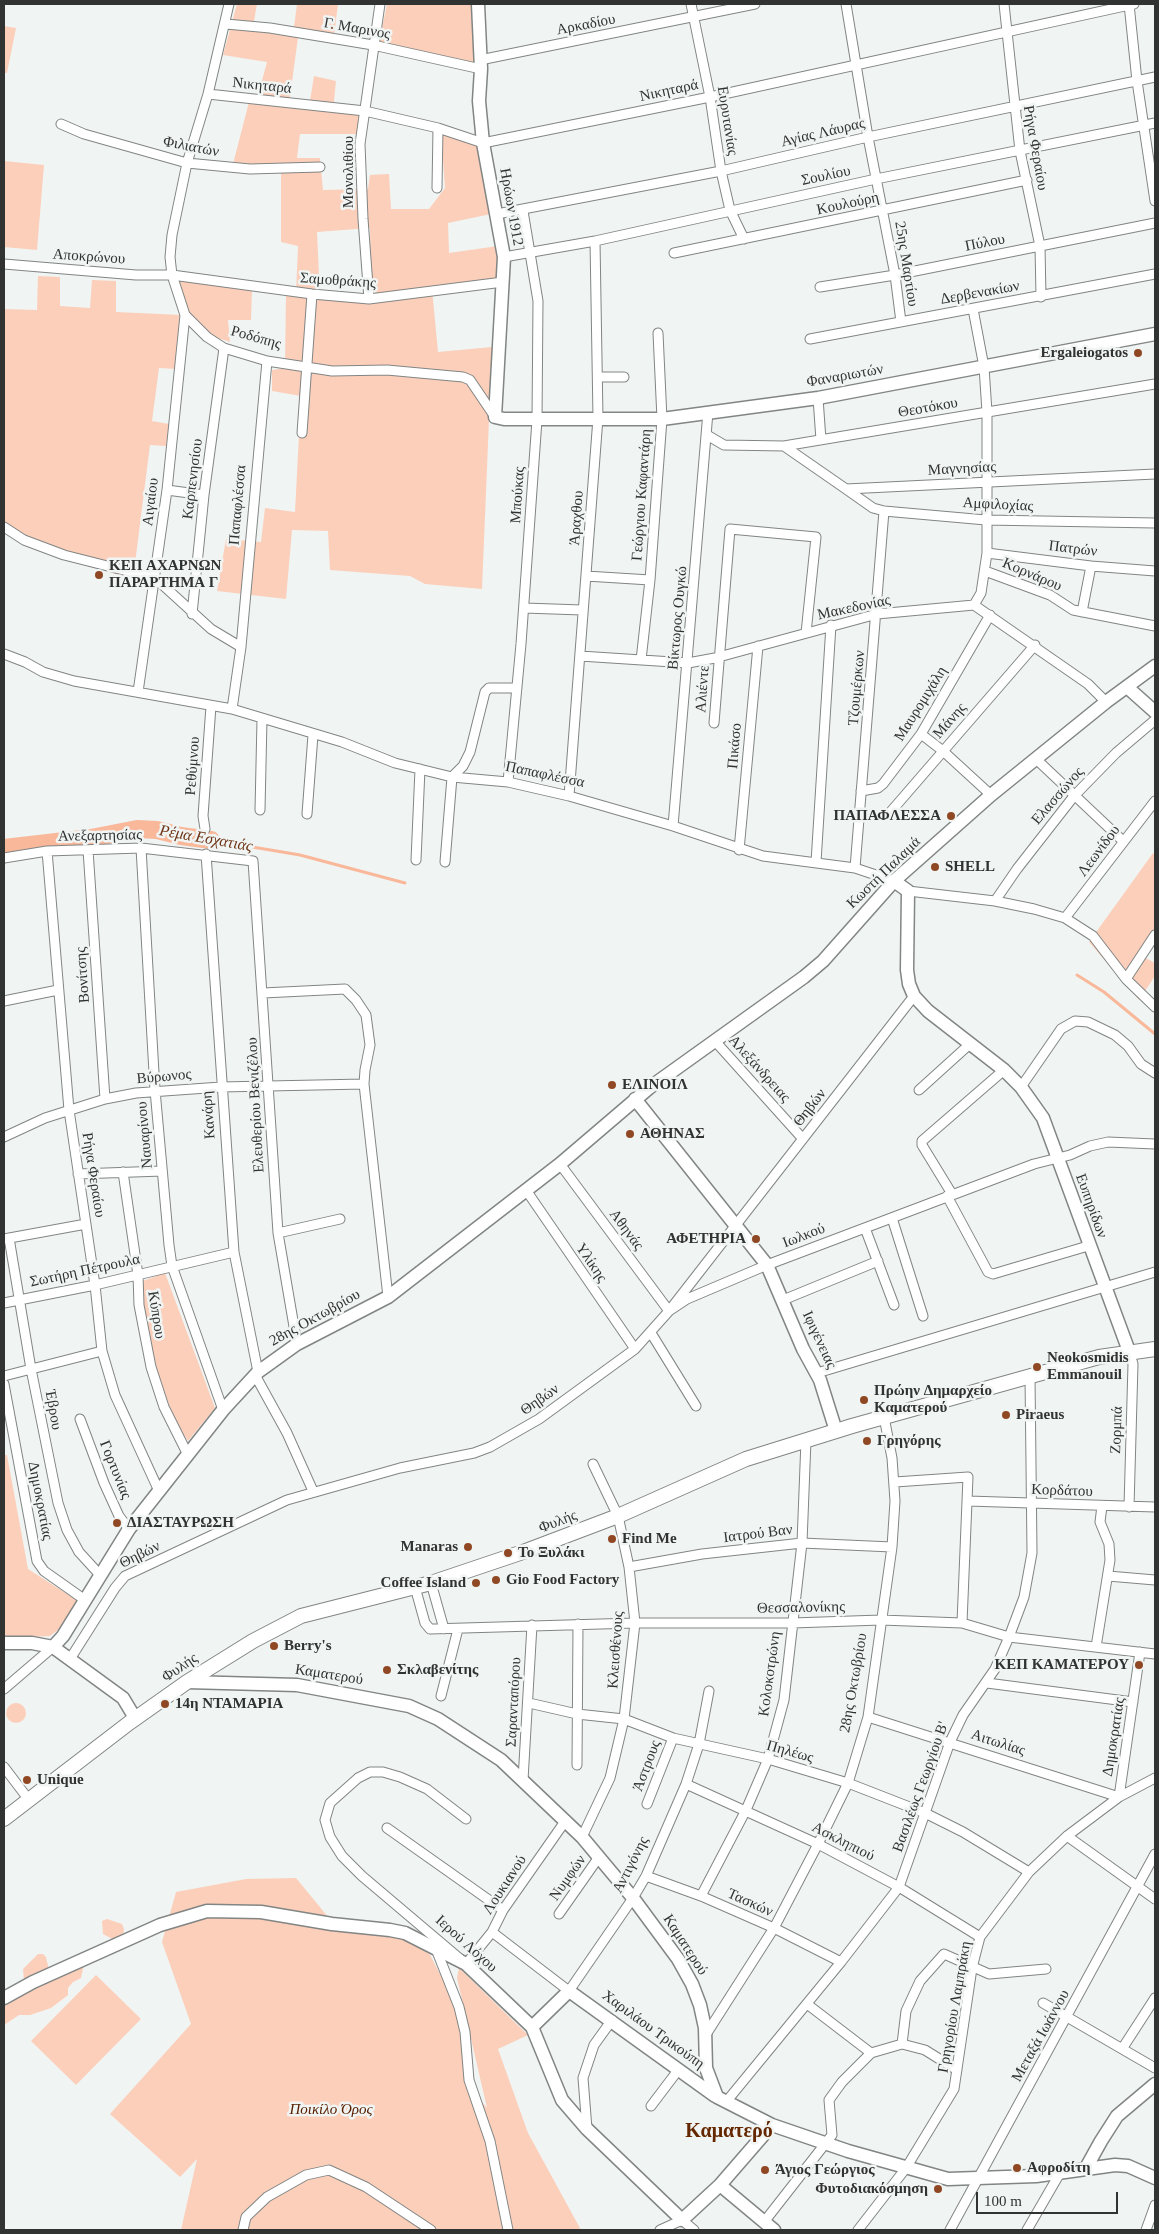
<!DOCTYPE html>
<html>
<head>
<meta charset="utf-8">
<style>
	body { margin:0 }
	#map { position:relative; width:1159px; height:2234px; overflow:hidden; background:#f0f4f3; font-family:Georgia,serif }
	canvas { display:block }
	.frame { position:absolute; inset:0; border:5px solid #313332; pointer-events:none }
	.scale { position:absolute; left:976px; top:2192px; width:142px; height:22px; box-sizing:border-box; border:2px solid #313332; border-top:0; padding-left:6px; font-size:15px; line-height:18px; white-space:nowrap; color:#313332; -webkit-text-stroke:4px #f0f4f3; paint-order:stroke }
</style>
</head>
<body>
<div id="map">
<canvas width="1159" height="2234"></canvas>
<div class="frame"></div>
<div class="scale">100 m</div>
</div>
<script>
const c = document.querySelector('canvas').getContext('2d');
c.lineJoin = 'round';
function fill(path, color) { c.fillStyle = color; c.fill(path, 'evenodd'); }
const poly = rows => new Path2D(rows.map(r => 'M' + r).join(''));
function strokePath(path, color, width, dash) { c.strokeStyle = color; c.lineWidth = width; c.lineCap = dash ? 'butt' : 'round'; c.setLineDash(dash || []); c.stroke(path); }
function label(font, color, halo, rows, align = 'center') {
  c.font = font + ' Georgia,serif'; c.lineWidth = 5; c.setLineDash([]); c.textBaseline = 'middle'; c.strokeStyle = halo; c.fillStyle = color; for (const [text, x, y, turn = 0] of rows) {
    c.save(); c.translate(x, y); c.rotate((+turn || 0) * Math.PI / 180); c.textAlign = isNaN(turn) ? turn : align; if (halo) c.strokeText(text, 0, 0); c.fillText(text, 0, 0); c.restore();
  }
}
const green = poly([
	[237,4,257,4,253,27,293,35,297,4,338,4,334,36,299,30,289,104,309,107,314,76,336,81,333,111,360,115,359,134,300,134,297,158,320,158,323,190,368,189,370,175,389,174,391,209,429,209,445,188,441,132,480,147,491,214,448,223,449,253,498,246,499,277,432,289,438,352,492,347,482,589,425,584,410,576,330,570,328,531,292,530,286,599,217,591,226,539,261,542,265,508,295,512,301,396,272,391,272,370,285,368,286,294,296,294,298,246,281,242,281,166,250,168,233,164,249,102,256,103,267,62,223,55],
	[370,228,371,303,320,297,317,232],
	[387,4,473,4,478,64,379,43],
	[4,26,16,28,7,73,4,73],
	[4,161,44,165,37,250,4,247],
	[38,276,60,277,60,306,90,308,92,280,116,281,116,312,182,315,176,369,159,368,152,421,169,424,166,446,150,445,133,579,56,557,18,540,4,530,4,309,37,310],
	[176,278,252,290,251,320,228,320,230,342,212,336,188,311],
	[1153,853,1155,855,1155,931,1140,955,1155,963,1155,976,1139,1000,1089,942],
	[165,1273,215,1408,188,1441,177,1424,161,1385,150,1341,140,1282],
	[4,1455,7,1455,28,1569,78,1601,67,1623,50,1636,4,1638],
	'6 1713a10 10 0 1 1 20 0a10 10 0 1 1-20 0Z',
	[296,1878,338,1929,409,1939,429,1953,451,1995,459,2022,469,2087,487,2108,457,1978,459,1968,528,2035,498,2049,528,2133,581,2230,181,2230,197,2159,180,2177,110,2114,191,2024,162,1942,176,1892,246,1879],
	[107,1919,122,1924,124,1929,123,1936,114,1940,103,1934,102,1921],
	[38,1954,43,1954,46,1957,49,1970,24,1981,23,1969],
	[84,1964,81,1978,73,1982,68,1988,68,1995,51,2008,30,2015,19,2015,4,2025,4,2002],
	[96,1975,141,2019,76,2085,31,2041]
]);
const stream = poly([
	[211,840,300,855,405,883],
	[1077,975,1104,992,1155,1034]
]);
const river = poly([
	[4,848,91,838,137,829,157,830,181,836,211,840]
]);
const street = poly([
	[229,4,208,94,187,163,172,235,170,257,172,275,185,315,207,337,224,348,267,361,332,371,387,370,463,377,470,380,495,417],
	[691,4,710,97,721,171,730,210,744,239],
	[846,4,868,137,895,275,901,322],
	[1004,4,1020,151,1040,246,1041,297],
	[1129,4,1137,81,1155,201],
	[226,24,270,28,373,45,481,69],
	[480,60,755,4],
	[208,94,365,111,438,128,483,143,710,97,1134,4],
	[61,124,84,134,187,163,250,169,320,167],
	[437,188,438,128],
	[497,214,721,171,868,137,1155,77],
	[674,253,1027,180],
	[504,257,595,241,876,179,1155,123],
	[4,264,136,275,172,275,312,294,369,299,503,282],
	[820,287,895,275,1155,223],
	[369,299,363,219,360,144,380,4],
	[973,309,984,367,987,412,987,553,981,593,974,605],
	[810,339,1155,274],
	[267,361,241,647,232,709,342,742,395,763,452,777,508,782,569,796,673,826,763,856,855,868,894,881],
	[598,377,624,377],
	[818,398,821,440],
	[302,433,312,294],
	[707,435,724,445,784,446,1155,384],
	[784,446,846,489,1155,474],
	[846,489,873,508,884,511,986,520,1155,523],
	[167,490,204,495],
	[4,527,24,540,64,555,155,578,211,629,241,647],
	[987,553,1091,566,1155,571],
	[985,571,1050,595,1073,610,1155,626],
	[586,576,650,580],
	[524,608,582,610],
	[1082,612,1091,566],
	[192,614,204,495,224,348],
	[4,654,25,662,43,672,74,681,232,709],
	[580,656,688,663,715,658,877,614,974,605,1088,684,1106,702],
	[641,660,650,580,662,419,658,333],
	[138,692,167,490,185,315],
	[714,723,730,529,816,537,806,633],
	[921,734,943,751,991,795],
	[1035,758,1123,841],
	[508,782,521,644,537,420,538,301,523,211],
	[861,791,878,788,883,784,921,734,990,615],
	[569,796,598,418,595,241],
	[260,810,262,719],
	[307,814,313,735],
	[887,816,1035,645],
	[673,826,708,412],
	[205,829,203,816,211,706],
	[141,848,155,1090,169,1245,172,1266,223,1410],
	[88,850,105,1099],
	[739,850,758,646],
	[47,851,69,1110,95,1285,102,1351,115,1395,159,1491],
	[206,854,234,1252,258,1372],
	[4,858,47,851,141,848,253,861,278,1233,297,1344],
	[416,860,420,769],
	[445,862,452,777,463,766,470,752,485,692,489,688,517,688],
	[816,862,831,625],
	[855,868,884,511],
	[908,891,995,901,1034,909,1065,918,1093,936,1126,979,1155,1007],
	[995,901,1017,869,1074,796,1116,753,1155,720],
	[1065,918,1155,801],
	[1126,979,1155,935],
	[263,993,345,989,356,1000,366,1015,370,1045,365,1070,364,1084,388,1297],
	[4,1001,58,990],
	[714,1040,803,1139],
	[1021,1087,1061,1029,1075,1021,1088,1022,1115,1035,1128,1046,1141,1064,1155,1073],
	[919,1090,971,1043],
	[4,1137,45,1118,105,1099,136,1093,221,1087,364,1084],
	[560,1164,669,1311,687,1299,767,1265,1034,1164,1070,1155,1090,1146,1108,1142,1155,1144],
	[123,1172,138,1275,139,1305,151,1367,164,1407,188,1455],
	[78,1174,162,1171],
	[526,1190,635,1349],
	[952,1194,922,1145,922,1141,1004,1070],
	[947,1196,988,1272,993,1274,1088,1246],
	[892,1218,923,1316],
	[865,1228,894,1305],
	[278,1233,340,1219],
	[9,1238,31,1369,58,1503,67,1530,79,1552,100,1575],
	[4,1239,86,1224],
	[783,1300,878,1261],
	[4,1303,95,1285,234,1252],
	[651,1333,696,1406],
	[817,1373,1155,1272],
	[255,1375,287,1433,313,1491],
	[4,1376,102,1351],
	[4,1384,37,1561,44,1571,85,1600],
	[80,1419,104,1483,119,1516,129,1529],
	[895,1482,968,1477,962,1623],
	[968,1501,1155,1507],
	[1129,1507,1133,1364,1130,1354],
	[629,1567,702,1554,802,1543,892,1547],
	[1108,1576,1155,1580],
	[431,1583,444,1629],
	[415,1587,425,1623,430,1629,635,1623,792,1623,881,1620,962,1623,1009,1637,1155,1654],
	[1096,1647,1110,1560,1109,1544,1100,1522,1102,1506],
	[70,1659,115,1588,125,1576,287,1500,400,1468,474,1453,490,1447,539,1419,635,1349,669,1311,914,996],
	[987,1683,1133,1702],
	[4,1689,53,1647],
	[441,1696,458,1629],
	[529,1703,577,1714,624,1719,673,1738,768,1759,848,1783,925,1813,963,1832,1029,1872],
	[868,1717,1119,1797],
	[577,1765,578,1624],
	[4,1767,29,1800],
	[523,1780,532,1625],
	[686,1784,818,1844,899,1887,980,1937],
	[1119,1797,1140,1652],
	[647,1804,673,1738],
	[466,1819,427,1789,400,1777,383,1772,370,1772,358,1778,330,1803,325,1820,330,1837,342,1856,362,1876,466,1964,492,1932,503,1910,566,1820],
	[387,1828,503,1910],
	[1067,1836,1155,1899],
	[582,1837,610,1778,624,1719,635,1623,629,1567,618,1516,593,1464],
	[646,1876,701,1896,774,1928,841,1962],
	[701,1896,746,1810,768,1759,784,1700,802,1543,806,1440],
	[559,1914,599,1857],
	[492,1932,569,1991,633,1898,646,1876,686,1784,699,1744,709,1691],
	[436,1949,459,2007,465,2032,469,2080,490,2141,508,2230],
	[1043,2003,1155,2068],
	[807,2004,871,2053],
	[705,2036,774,1928,818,1844,848,1783,868,1717,892,1547,895,1501,892,1458,884,1417],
	[902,2044,906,2011,920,1981,944,1954,989,1974,1046,1969],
	[1122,2049,1155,1998],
	[726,2102,841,1962,899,1887,950,1742,963,1715,995,1669,1009,1637,1024,1597,1032,1553,1030,1376],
	[651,2106,679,2069],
	[587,2129,583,2078,594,2045,612,2020],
	[764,2222,832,2135,829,2100,842,2082,871,2053,902,2044,925,2050,957,2070],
	[243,2230,246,2217,267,2197,306,2175,329,2170,366,2187,431,2230],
	[660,2230,682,2220,694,2230],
	[858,2230,906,2168,954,2089,972,1968,980,1937,1029,1872,1067,1836,1119,1797,1155,1778],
	[950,2230,1155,1854],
	[1027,2230,1060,2173],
	[1146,2230,1155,2205]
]);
const secondary = poly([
	[478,4,481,69,479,101,483,143,504,257,495,417,504,419,662,419,818,398,1155,334],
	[1127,687,1155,712],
	[894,881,908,891,907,970,909,984,914,996,928,1011,1004,1070,1021,1087,1043,1118,1130,1354],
	[635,1099,767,1265,803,1349,820,1380,836,1431],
	[4,1643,32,1643,53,1647,123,1698,135,1718],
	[53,1647,63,1636,129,1529,223,1410,258,1372,297,1344,388,1297,560,1164,649,1088,804,977,823,961,894,881,991,795,1106,702,1155,666],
	[187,1682,297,1685,409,1706,438,1719,501,1760,582,1837,633,1898,678,1959,692,1984,700,2005,705,2028,706,2068,717,2097,772,2125,848,2151,948,2179,1036,2176,1115,2165,1128,2166,1155,2178],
	[4,1998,33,1982,160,1925,207,1911,261,1912,332,1924,390,1930,405,1933,466,1964,532,2027,562,2100,587,2129,682,2220,720,2185,772,2125],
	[532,2027,569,1991,715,2096],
	[1086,2168,1101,2141,1117,2116,1155,2084],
	[720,2185,774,2230]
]);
const primary = poly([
	[4,1819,129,1723,187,1682,253,1641,301,1616,431,1583,523,1552,618,1516,746,1459,852,1426,1099,1357,1155,1349]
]);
const markers = [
	[1138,353,5,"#8f4823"],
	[99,575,5,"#8f4823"],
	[951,816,5,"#8f4823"],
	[935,867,5,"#8f4823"],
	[612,1085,5,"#8f4823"],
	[630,1134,5,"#8f4823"],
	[756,1239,5,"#8f4823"],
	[1037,1367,5,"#8f4823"],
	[864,1400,5,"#8f4823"],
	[1006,1415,5,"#8f4823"],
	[867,1441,5,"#8f4823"],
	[117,1523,5,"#8f4823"],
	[612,1539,5,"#8f4823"],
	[468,1547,5,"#8f4823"],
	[508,1553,5,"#8f4823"],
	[496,1580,5,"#8f4823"],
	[476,1583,5,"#8f4823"],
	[274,1646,5,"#8f4823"],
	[1139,1665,5,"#8f4823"],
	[387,1670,5,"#8f4823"],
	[165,1704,5,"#8f4823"],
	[27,1780,5,"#8f4823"],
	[1017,2168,5,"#8f4823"],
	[765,2170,5,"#8f4823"],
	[938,2189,5,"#8f4823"]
];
const streetNames = [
	["Αρκαδίου",586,25,-11],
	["Γ. Μαρινος",357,29,10],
	["Νικηταρά",262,86,6],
	["Νικηταρά",669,91,-12],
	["Ευρυτανίας",727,121,81],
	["Αγίας Λάυρας",823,133,-13],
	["Φιλιατών",191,147,11],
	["Ρήγα Φεραίου",1035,148,80],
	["Μονολιθίου",349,172,-90],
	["Σουλίου",826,176,-12],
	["Κουλούρη",848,204,-12],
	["Ηρώων 1912",511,207,80],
	["Πύλου",985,243,-11],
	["Αποκρώνου",89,257,4],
	["25ης Μαρτίου",906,264,81],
	["Σαμοθράκης",338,281,4],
	["Δερβενακίων",980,293,-10],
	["Ροδόπης",256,338,16],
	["Φαναριωτών",845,376,-10],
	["Θεοτόκου",928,408,-10],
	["Μαγνησίας",962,469,-3],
	["Καρπενησίου",193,479,-83],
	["Μπούκας",518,495,-86],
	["Γεώργιου Καφαντάρη",642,495,-86],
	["Αιγαίου",151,502,-83],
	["Παπαφλέσσα",238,505,-85],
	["Αμφιλοχίας",998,505,3],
	["Άραχθου",577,518,-86],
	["Πατρών",1073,549,7],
	["Κορνάρου",1032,575,23],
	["Μακεδονίας",854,608,-12],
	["Βίκτωρος Ουγκώ",678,618,-85],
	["Τζουμέρκων",857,688,-85],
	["Αλιέντε",703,689,-86],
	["Μαυρομιχάλη",921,704,-58],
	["Μάνης",950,721,-49],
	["Πικάσο",735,746,-85],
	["Ρεθύμνου",193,766,-86],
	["Παπαφλέσσα",545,775,12],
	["Ελασσώνος",1058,796,-49],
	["Ανεξαρτησίας",100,836,-1],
	["Λεωνίδου",1099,851,-53],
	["Κωστή Παλαμά",884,873,-44],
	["Βονίτσης",83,975,-94],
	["Αλεξάνδρειας",759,1069,48],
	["Βύρωνος",164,1077,-5],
	["Ελευθερίου Βενιζέλου",256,1105,-93],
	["Θηβών",810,1108,-52],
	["Κανάρη",209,1115,-94],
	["Ναυαρίνου",145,1135,-95],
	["Ρήγα Φεραίου",93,1175,81],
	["Ευπηρίδων",1091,1206,70],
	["Αθηνάς",626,1230,53],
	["Ιωλκού",804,1236,-21],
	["Υλίκης",591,1263,56],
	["Σωτήρη Πέτρουλα",85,1271,-12],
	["Κύπρου",156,1315,81],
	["28ης Οκτωβρίου",315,1318,-29],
	["Ιφιγένειας",819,1340,65],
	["Θηβών",540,1400,-35],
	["Έβρου",53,1410,80],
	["Ζορμπά",1117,1430,-88],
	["Γορτυνίας",115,1470,68],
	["Κορδάτου",1062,1491,2],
	["Δημοκρατίας",40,1501,79],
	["Φυλής",558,1522,-21],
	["Ιατρού Βαν",758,1534,-7],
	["Θηβών",140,1555,-26],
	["Θεσσαλονίκης",801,1608,-1],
	["Κλεισθένους",616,1650,-86],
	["Φυλής",180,1668,-34],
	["Κολοκοτρώνη",770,1674,-82],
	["Καματερού",329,1675,9],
	["28ης Οκτωβρίου",854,1683,-80],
	["Σαρανταπόρου",514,1702,-87],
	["Δημοκρατίας",1114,1737,-81],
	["Αιτωλίας",998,1743,18],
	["Πηλέως",790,1752,16],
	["Άστρους",647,1766,-69],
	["Βασιλέως Γεωργίου Β'",921,1787,-70],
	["Ασκληπιού",843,1842,27],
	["Αντιγόνης",631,1865,-63],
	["Νυμφών",568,1878,-55],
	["Λουκιανού",505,1885,-57],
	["Τασκών",750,1903,24],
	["Ιερού Λόχου",466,1944,42],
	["Καματερού",685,1945,57],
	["Γρηγορίου Λαμπράκη",955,2007,-80],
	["Χαριλάου Τρικούπη",653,2030,36],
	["Μεταξά Ιωάννου",1041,2036,-61]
];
const poiNames = [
	["Ergaleiogatos",1128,353,"right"],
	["ΚΕΠ ΑΧΑΡΝΩΝ",109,566],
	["ΠΑΡΑΡΤΗΜΑ Γ",109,583],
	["ΠΑΠΑΦΛΕΣΣΑ",941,816,"right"],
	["SHELL",945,867],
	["ΕΛΙΝΟΙΛ",622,1085],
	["ΑΘΗΝΑΣ",640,1134],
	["ΑΦΕΤΗΡΙΑ",746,1239,"right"],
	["Neokosmidis",1047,1358],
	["Emmanouil",1047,1375],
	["Πρώην Δημαρχείο",874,1391],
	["Καματερού",874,1408],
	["Piraeus",1016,1415],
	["Γρηγόρης",877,1441],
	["ΔΙΑΣΤΑΥΡΩΣΗ",127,1523],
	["Find Me",622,1539],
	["Manaras",458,1547,"right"],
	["Το Ξυλάκι",518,1553],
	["Gio Food Factory",506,1580],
	["Coffee Island",466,1583,"right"],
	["Berry's",284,1646],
	["ΚΕΠ ΚΑΜΑΤΕΡΟΥ",1129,1665,"right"],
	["Σκλαβενίτης",397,1670],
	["14η ΝΤΑΜΑΡΙΑ",175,1704],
	["Unique",37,1780],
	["Αφροδίτη",1027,2168],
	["Άγιος Γεώργιος",775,2170],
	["Φυτοδιακόσμηση",928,2189,"right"]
];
const parkNames = [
	["Ποικίλο Όρος",331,2110]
];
const waterNames = [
	["Ρέμα Εσχατιάς",206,839,10]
];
const districtNames = [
	["Καματερό",729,2132]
];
fill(green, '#fccfba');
strokePath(stream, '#f9b89a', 3);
strokePath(river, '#f9b89a', 18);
strokePath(street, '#818584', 11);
strokePath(secondary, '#818584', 15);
strokePath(primary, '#818584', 16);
strokePath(street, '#fff', 9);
strokePath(secondary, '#fff', 12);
strokePath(primary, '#fff', 14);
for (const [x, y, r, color] of markers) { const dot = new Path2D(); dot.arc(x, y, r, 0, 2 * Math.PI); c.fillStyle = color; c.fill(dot); strokePath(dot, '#f0f4f3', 2); }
label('15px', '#313332', '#f0f4f3', streetNames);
label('bold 15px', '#313332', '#f0f4f3', poiNames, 'left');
label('italic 15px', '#582000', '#f0f4f3', parkNames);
label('italic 16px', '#6d3314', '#f0f4f3', waterNames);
label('bold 20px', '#642700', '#f0f4f3', districtNames);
</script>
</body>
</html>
